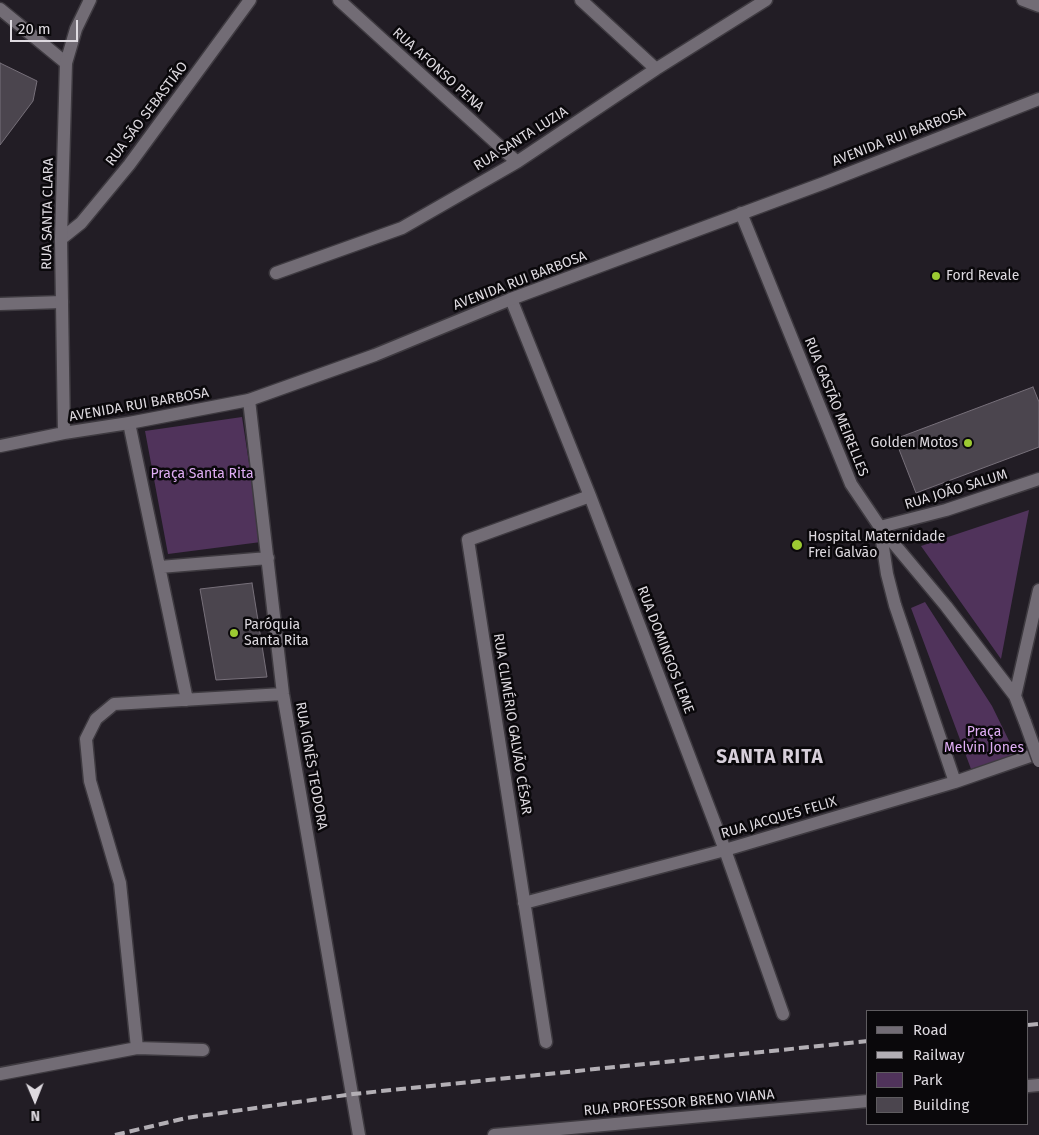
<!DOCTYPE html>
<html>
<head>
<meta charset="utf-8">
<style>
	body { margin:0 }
	#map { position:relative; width:1039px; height:1135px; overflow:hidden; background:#221d25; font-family:"Fira Sans",sans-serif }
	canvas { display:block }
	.legend { position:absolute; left:866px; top:1010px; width:162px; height:115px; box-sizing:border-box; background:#0a080b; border:1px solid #5f5c60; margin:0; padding:6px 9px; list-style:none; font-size:15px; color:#dedae0 }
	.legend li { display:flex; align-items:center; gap:10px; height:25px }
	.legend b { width:25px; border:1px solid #5f5c60 }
	.north { position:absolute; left:10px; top:1075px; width:50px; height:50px; -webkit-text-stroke:4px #0a080b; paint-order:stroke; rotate:179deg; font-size:14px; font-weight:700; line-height:20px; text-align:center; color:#dedae0 }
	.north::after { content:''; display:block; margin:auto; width:18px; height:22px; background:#dedae0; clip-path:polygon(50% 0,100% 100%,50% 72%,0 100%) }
	.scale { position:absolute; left:10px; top:20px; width:68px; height:22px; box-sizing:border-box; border:2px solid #dedae0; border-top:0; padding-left:6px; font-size:15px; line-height:18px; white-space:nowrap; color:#dedae0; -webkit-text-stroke:4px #0a080b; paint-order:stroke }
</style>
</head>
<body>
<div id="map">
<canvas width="1039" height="1135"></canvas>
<ul class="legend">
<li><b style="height:6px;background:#726c75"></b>Road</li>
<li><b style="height:6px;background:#b3afb5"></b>Railway</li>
<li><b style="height:14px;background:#50335b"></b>Park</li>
<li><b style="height:14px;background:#4b454e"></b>Building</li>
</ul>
<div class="north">N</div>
<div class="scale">20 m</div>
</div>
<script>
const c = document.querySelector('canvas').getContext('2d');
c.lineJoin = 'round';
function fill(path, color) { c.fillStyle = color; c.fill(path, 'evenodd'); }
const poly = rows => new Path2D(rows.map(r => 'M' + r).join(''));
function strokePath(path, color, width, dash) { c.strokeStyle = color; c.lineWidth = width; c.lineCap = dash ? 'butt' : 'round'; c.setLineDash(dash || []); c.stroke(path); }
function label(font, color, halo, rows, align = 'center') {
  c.font = font + ' "Fira Sans",sans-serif'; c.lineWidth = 5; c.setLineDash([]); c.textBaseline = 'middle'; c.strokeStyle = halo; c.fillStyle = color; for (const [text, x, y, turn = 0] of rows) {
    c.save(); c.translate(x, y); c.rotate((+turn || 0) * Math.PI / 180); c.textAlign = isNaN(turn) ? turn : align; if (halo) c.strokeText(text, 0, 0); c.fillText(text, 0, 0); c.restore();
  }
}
const green = poly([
	[242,417,261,542,168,554,145,431],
	[1029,510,1001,659,921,546],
	[925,602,992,706,1016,755,971,769,911,608]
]);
const building = poly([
	[0,63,37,81,33,101,0,145,0,63],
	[1033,387,1039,402,1039,447,916,493,895,439,1033,387],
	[252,583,267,677,216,680,200,589,252,583]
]);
const street = poly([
	[339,0,517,162],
	[581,0,656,69],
	[1023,0,1039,6],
	[0,9,66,63],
	[61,239,81,223,129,165,250,0],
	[276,273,402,228,517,162,656,69,766,0],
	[511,299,590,496,725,850,783,1014],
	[0,304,62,302],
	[249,400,283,694,359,1135],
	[129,423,187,700],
	[160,567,268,558],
	[955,782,895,605,887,574,880,527,946,510,1039,479],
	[524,903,725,850,955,782,1039,753],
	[546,1042,468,540,590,496],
	[137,1048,120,883,90,781,86,739,96,719,114,704,283,694],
	[0,1074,137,1048,203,1050]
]);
const secondary = poly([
	[741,213,851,484,880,527,946,606,1015,696,1025,722],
	[64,433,61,239,66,63,76,29,90,0],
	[0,446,64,433,129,423,249,400,375,355,511,299,824,183,1039,99],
	[1015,696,1039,590],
	[1028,1086,1039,1085],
	[494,1135,868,1101]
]);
const rail = poly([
	[1028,1025,1039,1024],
	[115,1135,186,1118,353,1094,868,1041]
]);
const secondaryBridge = poly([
	[1025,722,1039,761]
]);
const markers = [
	[936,276,5,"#9cca32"],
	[968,443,5,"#9cca32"],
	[797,545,6,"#9cca32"],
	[234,633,5,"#9cca32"]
];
const streetNames = [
	["RUA AFONSO PENA",438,70,42],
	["RUA SÃO SEBASTIÃO",147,114,-53],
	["AVENIDA RUI BARBOSA",899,137,-21],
	["RUA SANTA LUZIA",521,139,-32],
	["RUA SANTA CLARA",48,214,-89],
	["AVENIDA RUI BARBOSA",520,281,-21],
	["AVENIDA RUI BARBOSA",139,405,-10],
	["RUA GASTÃO MEIRELLES",836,407,68],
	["RUA JOÃO SALUM",956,490,-17],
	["RUA DOMINGOS LEME",665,650,69],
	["RUA CLIMÉRIO GALVÃO CÉSAR",512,724,81],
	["RUA IGNÊS TEODORA",311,766,80],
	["RUA JACQUES FELIX",779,818,-16],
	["RUA PROFESSOR BRENO VIANA",679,1103,-5]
];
const poiNames = [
	["Ford Revale",946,276],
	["Golden Motos",958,443,"right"],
	["Hospital Maternidade",808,537],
	["Frei Galvão",808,553],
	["Paróquia",244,625],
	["Santa Rita",244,641]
];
const parkNames = [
	["Praça Santa Rita",202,474],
	["Praça",984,732],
	["Melvin Jones",984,748]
];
const districtNames = [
	["SANTA RITA",770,758]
];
fill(green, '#50335b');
fill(building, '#4b454e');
strokePath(building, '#77707a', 1);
strokePath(street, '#3e3a40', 15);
strokePath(secondary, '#3e3a40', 15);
strokePath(street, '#726c75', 12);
strokePath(secondary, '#726c75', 12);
strokePath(rail, '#b3afb5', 4, [10, 5]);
strokePath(secondaryBridge, '#3e3a40', 15, []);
strokePath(secondaryBridge, '#726c75', 12);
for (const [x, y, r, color] of markers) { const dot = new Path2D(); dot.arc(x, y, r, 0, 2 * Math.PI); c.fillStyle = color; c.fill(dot); strokePath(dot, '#0a080b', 2); }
label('14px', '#dedae0', '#0a080b', streetNames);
label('14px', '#dedae0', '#0a080b', poiNames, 'left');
label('14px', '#e0aef5', '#0a080b', parkNames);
c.letterSpacing = '1px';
label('bold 19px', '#d7cfda', '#0a080b', districtNames);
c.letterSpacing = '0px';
</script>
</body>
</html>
